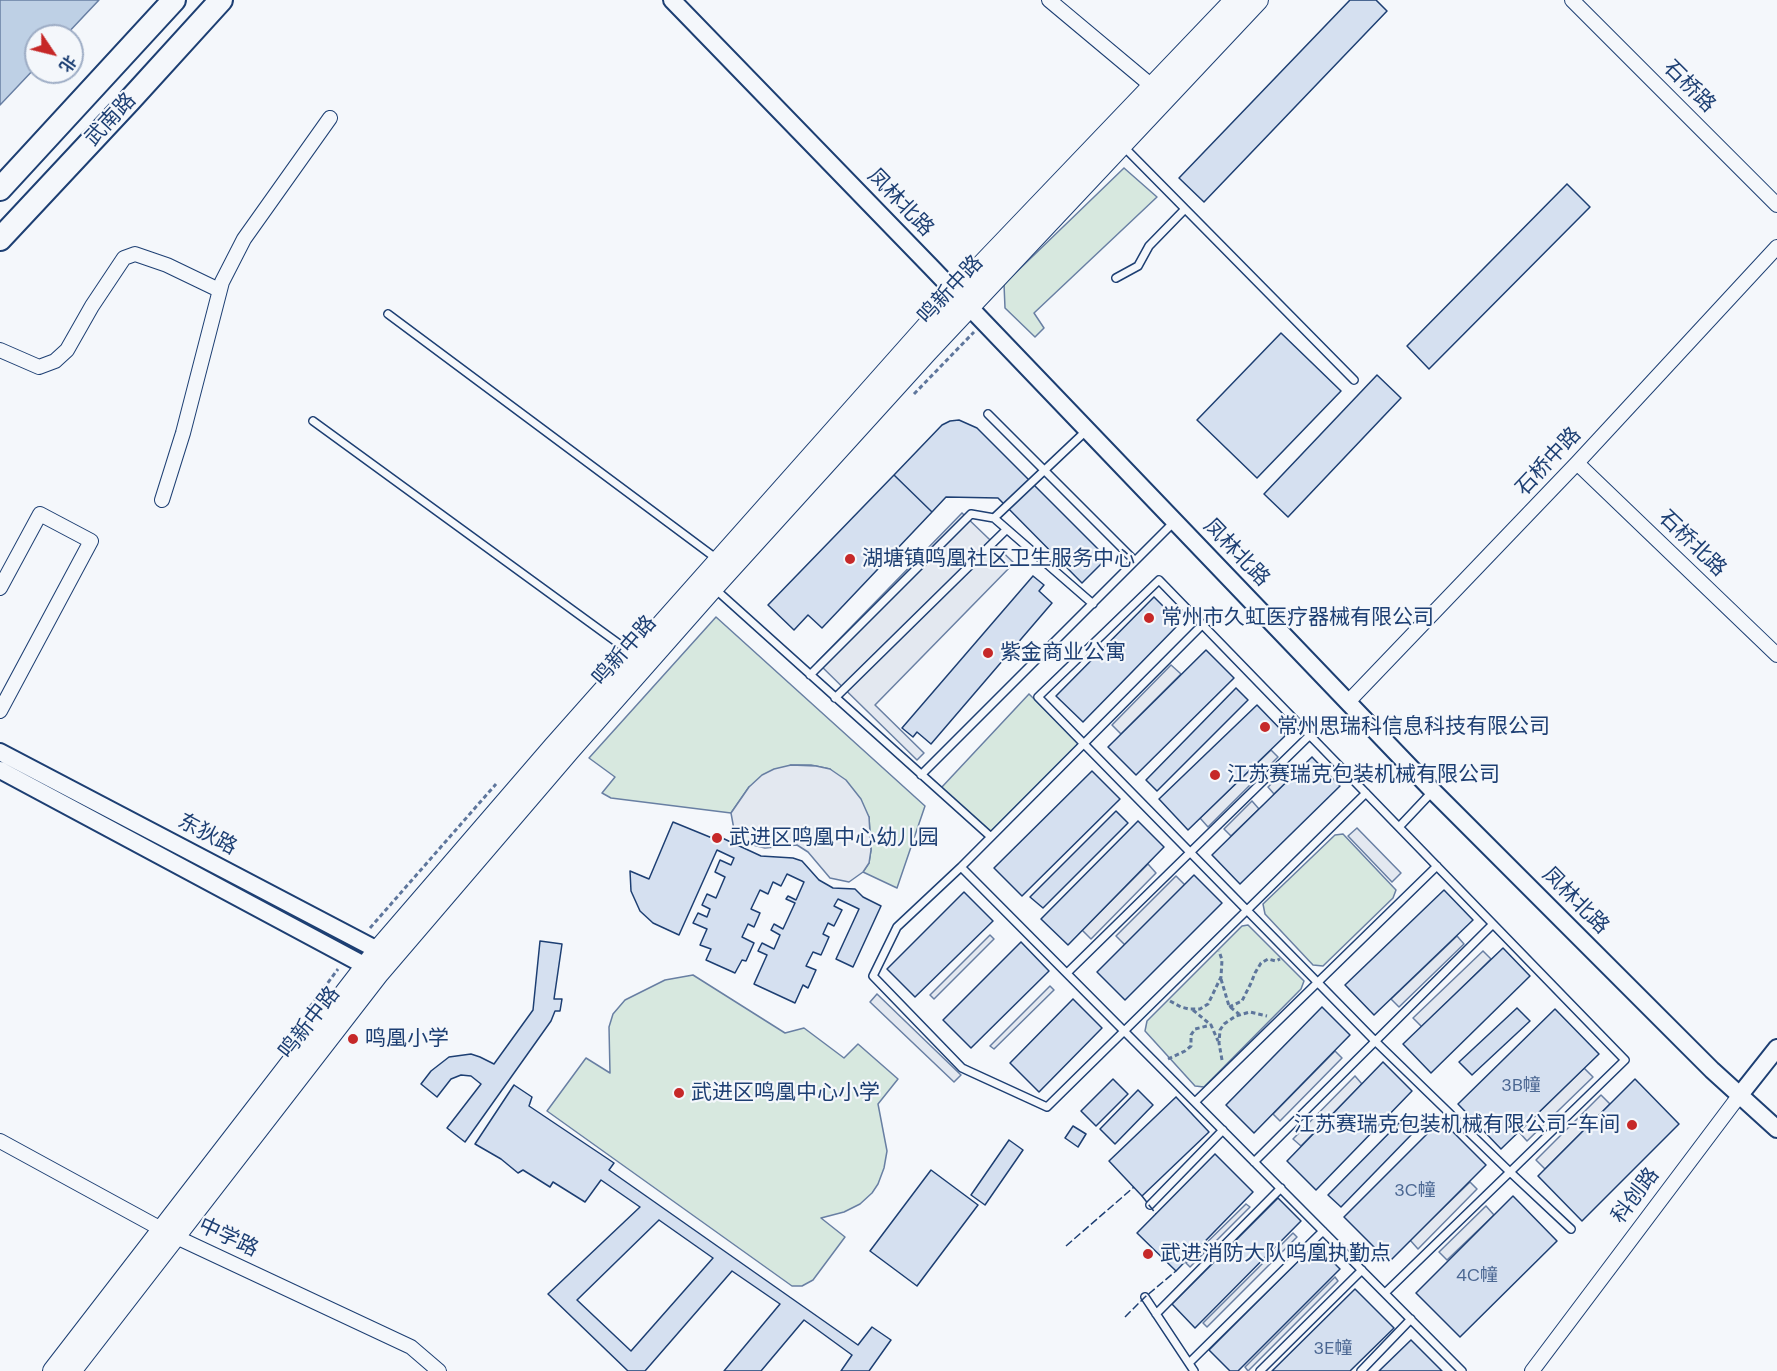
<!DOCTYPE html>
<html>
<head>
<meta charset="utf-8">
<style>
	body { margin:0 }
	#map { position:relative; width:1777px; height:1371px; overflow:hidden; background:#f4f7fb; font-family:"DM Sans","Noto Sans SC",sans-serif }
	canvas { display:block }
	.north { position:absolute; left:24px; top:24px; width:60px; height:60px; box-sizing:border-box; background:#f4f7fb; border:2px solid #9eadc5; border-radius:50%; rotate:125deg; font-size:16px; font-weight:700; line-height:24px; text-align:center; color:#1d3f73 }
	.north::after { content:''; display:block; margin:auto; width:21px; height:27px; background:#c62828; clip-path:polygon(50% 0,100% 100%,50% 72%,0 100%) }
</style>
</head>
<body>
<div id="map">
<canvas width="1777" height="1371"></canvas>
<div class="north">北</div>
</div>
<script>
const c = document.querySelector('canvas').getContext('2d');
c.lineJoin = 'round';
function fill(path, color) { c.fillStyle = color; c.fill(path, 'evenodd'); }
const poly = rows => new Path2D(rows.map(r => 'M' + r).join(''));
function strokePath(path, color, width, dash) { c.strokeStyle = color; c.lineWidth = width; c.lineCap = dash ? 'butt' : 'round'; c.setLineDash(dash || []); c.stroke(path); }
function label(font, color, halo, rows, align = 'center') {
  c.font = font + ' "DM Sans","Noto Sans SC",sans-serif'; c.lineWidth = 4.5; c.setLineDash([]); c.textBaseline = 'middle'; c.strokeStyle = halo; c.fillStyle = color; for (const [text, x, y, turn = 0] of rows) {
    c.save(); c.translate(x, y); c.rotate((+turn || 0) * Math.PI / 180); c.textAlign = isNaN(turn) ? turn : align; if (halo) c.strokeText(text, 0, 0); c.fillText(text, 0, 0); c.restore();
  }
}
const green = poly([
	[1124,168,1157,197,1034,313,1044,328,1035,337,1005,308,1004,284,1124,168],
	[716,617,925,806,897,888,863,872,869,863,871,850,869,817,830,769,811,765,791,765,749,787,731,813,611,798,602,793,615,777,589,758,716,617],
	[1029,694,1080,744,992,833,941,788,1029,694],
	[1343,834,1396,890,1393,898,1323,966,1313,965,1265,914,1263,904,1335,835,1343,834],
	[1248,925,1304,981,1301,989,1204,1087,1195,1086,1145,1031,1147,1021,1242,926,1248,925],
	[693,975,785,1033,804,1028,844,1058,858,1044,898,1079,878,1104,887,1151,884,1168,878,1184,872,1193,860,1204,844,1212,821,1218,845,1237,813,1280,802,1286,792,1286,547,1111,586,1058,610,1073,609,1027,613,1014,625,1000,665,980,693,975]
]);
const parking = poly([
	[962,513,1014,563,875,705,924,753,917,760,817,662,962,513],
	[1171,665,1181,674,1121,734,1112,725,1171,665],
	[1271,750,1278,757,1208,827,1200,818,1271,750],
	[791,765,816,766,830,769,846,780,861,799,869,817,871,850,869,863,863,872,849,882,830,878,808,852,797,845,765,848,753,845,735,835,731,813,749,787,762,775,774,769,791,765],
	[1285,771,1291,778,1274,794,1268,787,1285,771],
	[1252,801,1259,809,1231,836,1224,829,1252,801],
	[1357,828,1401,873,1392,882,1348,836,1357,828],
	[1148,864,1156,873,1091,939,1082,930,1148,864],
	[1176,876,1185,885,1125,945,1116,936,1176,876],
	[990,935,994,939,934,999,930,995,990,935],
	[1457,936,1464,944,1399,1007,1391,999,1457,936],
	[1483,951,1491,959,1422,1027,1413,1018,1483,951],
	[1050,986,1054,990,994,1049,990,1046,1050,986],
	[877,994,961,1075,954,1082,870,1002,877,994],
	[1335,1051,1342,1058,1280,1121,1273,1114,1335,1051],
	[1584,1068,1593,1077,1527,1141,1519,1132,1584,1068],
	[1355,1076,1362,1084,1301,1146,1293,1139,1355,1076],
	[1601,1095,1610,1104,1545,1169,1536,1160,1601,1095],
	[1470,1182,1477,1189,1418,1249,1410,1240,1470,1182],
	[1246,1204,1250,1207,1190,1267,1186,1263,1246,1204],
	[1486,1206,1494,1215,1447,1260,1439,1252,1486,1206],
	[1293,1233,1297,1237,1207,1327,1203,1323,1293,1233],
	[1335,1277,1338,1281,1248,1371,1245,1367,1335,1277]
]);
const water = poly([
	[0,0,99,0,65,36,36,36,36,67,0,105,0,0]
]);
const building = poly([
	[1350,0,1376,0,1387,11,1204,202,1179,178,1350,0],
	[1567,184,1590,207,1429,369,1407,346,1567,184],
	[1281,333,1341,391,1257,478,1197,420,1281,333],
	[1377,375,1401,398,1288,517,1264,494,1377,375],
	[959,420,977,428,1107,558,1082,583,998,498,946,497,932,512,894,475,942,425,950,421,959,420],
	[894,475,932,512,822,628,808,615,794,630,768,605,894,475],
	[1033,576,1044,585,1039,591,1052,603,931,744,917,732,913,737,902,728,1033,576],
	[1154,597,1180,623,1083,722,1056,696,1154,597],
	[1206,650,1234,678,1136,775,1108,747,1206,650],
	[1236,688,1248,700,1157,791,1146,780,1236,688],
	[1257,705,1286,735,1188,830,1159,799,1257,705],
	[1312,757,1340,786,1240,884,1212,855,1312,757],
	[1092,771,1120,799,1022,896,994,868,1092,771],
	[1116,811,1128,823,1043,908,1030,897,1116,811],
	[1138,821,1164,847,1068,945,1041,919,1138,821],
	[673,822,717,840,720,837,761,856,793,858,802,861,819,880,833,888,855,889,863,897,881,906,853,967,836,959,859,909,838,899,834,906,842,910,834,926,828,923,823,934,829,937,821,955,813,952,806,966,816,970,808,988,803,985,795,1003,754,984,767,955,758,951,762,943,774,949,780,935,771,930,774,924,783,929,795,903,786,899,788,896,796,900,804,882,787,874,781,886,773,882,768,894,760,890,751,909,760,913,754,927,748,924,742,937,754,943,746,961,742,960,735,973,706,960,711,949,700,945,707,929,693,923,698,913,707,917,710,909,702,905,707,894,716,898,725,877,715,872,720,860,731,865,734,858,717,850,679,935,653,923,640,911,631,891,630,871,649,879,673,822],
	[1194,875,1222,903,1125,1000,1097,972,1194,875],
	[1444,890,1473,920,1374,1015,1345,985,1444,890],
	[964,892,993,921,915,997,887,969,964,892],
	[540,941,562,944,554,999,562,999,560,1011,555,1011,551,1021,465,1142,447,1128,481,1084,471,1076,461,1075,451,1079,437,1097,421,1084,431,1071,449,1057,471,1054,480,1057,494,1064,533,1010,540,941],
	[1021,942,1049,971,971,1048,943,1020,1021,942],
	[1503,948,1530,976,1431,1073,1403,1044,1503,948],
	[1073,999,1102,1028,1039,1092,1010,1063,1073,999],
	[1322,1007,1350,1035,1254,1133,1226,1105,1322,1007],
	[1517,1008,1530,1021,1472,1075,1459,1062,1517,1008],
	[1555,1009,1599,1054,1501,1149,1458,1104,1555,1009],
	[1383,1062,1412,1091,1316,1190,1287,1161,1383,1062],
	[1113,1079,1128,1094,1096,1126,1081,1111,1113,1079],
	[1635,1079,1679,1124,1582,1221,1538,1176,1635,1079],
	[514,1085,532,1097,529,1106,614,1163,609,1170,858,1345,872,1327,891,1340,869,1371,841,1371,852,1355,804,1320,761,1371,724,1371,780,1304,732,1271,645,1371,628,1371,548,1294,640,1207,601,1180,585,1202,553,1182,550,1187,523,1170,518,1173,501,1159,475,1144,514,1085],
	[659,1220,713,1258,631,1351,577,1300,659,1220],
	[1138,1090,1153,1105,1115,1144,1100,1129,1138,1090],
	[1176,1097,1209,1132,1142,1196,1109,1161,1176,1097],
	[1441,1120,1486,1165,1389,1262,1344,1217,1441,1120],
	[1400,1122,1412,1134,1341,1207,1328,1195,1400,1122],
	[1073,1126,1086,1134,1078,1147,1065,1138,1073,1126],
	[1009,1140,1023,1150,985,1205,971,1195,1009,1140],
	[1215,1154,1253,1192,1176,1271,1137,1233,1215,1154],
	[931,1170,978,1205,917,1286,870,1251,931,1170],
	[1513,1196,1557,1241,1460,1337,1416,1293,1513,1196],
	[1278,1198,1301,1221,1195,1328,1172,1304,1278,1198],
	[1315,1244,1340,1269,1238,1371,1230,1371,1209,1350,1315,1244],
	[1355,1289,1394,1328,1350,1371,1272,1371,1355,1289],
	[1411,1340,1442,1371,1379,1371,1411,1340]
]);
const path = poly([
	[914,394,974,332],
	[370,928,496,784],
	[1221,979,1229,1006,1239,1014],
	[1170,1001,1181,1007,1189,1009,1200,1009,1208,1004,1221,977,1222,960,1219,951],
	[310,1007,338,969],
	[1229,1007,1242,1001,1251,983,1255,973,1261,963,1268,959,1276,961,1280,959],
	[1193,1010,1211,1025,1218,1041],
	[1168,1059,1185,1051,1191,1046,1191,1035,1195,1029,1211,1025],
	[1222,1060,1219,1043,1220,1030,1224,1024,1236,1016,1250,1012,1267,1016]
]);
const service = poly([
	[1122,145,1354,380],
	[1116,278,1138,266,1149,246,1185,209],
	[388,314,717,559],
	[988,414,1135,561],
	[313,421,633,654],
	[994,518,1087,430],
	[714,588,991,837],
	[1203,624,961,867,897,927,873,976,962,1068,1047,1107,1366,793],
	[810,675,971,514,994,518,1093,604],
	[835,698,1006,530],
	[921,775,1174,522],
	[1399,827,1433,791],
	[961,867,1462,1371],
	[1067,973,1310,735],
	[1195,1102,1437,866],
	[1254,1162,1493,924],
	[1150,1205,1223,1130],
	[1385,1293,1510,1172,1625,1060,1159,580,1038,697,1375,1041,1510,1172,1571,1229],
	[1145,1297,1194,1371],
	[1156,1314,1281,1188],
	[1189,1363,1323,1231],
	[1260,1371,1362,1270],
	[1361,1371,1411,1319]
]);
const minor = poly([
	[1049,0,1153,87],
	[1572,0,1777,205],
	[0,350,39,367,55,361,67,350,92,306,124,258,135,254,167,265,219,290],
	[1577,463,1777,655],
	[162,500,183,433,222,282,244,239,330,118],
	[0,588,40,514,91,541,0,711],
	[1348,702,1577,463,1777,247],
	[0,1141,174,1236,411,1347,439,1371],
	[1532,1371,1739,1096]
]);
const tertiary = poly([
	[672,0,931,267,1433,791,1712,1070,1777,1129],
	[0,752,389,956],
	[0,770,375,971],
	[1739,1096,1777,1048]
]);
const secondary = poly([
	[53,1371,378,950,554,746,974,273,1235,0],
	[71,1371,379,973,570,750,713,588,927,352,1258,0]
]);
const primary = poly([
	[0,189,174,0],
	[0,239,130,100,221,0]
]);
const fence = poly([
	[1142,1196,1156,1214],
	[1066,1246,1134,1187],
	[1125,1317,1145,1297,1176,1271]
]);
const markers = [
	[850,559,6,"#c62828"],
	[1149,618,6,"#c62828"],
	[988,653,6,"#c62828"],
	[1265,727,6,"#c62828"],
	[1215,775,6,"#c62828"],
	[717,838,6,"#c62828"],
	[353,1039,6,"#c62828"],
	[679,1093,6,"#c62828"],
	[1632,1125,6,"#c62828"],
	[1148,1254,6,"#c62828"]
];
const numberNames = [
	["3B幢",1521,1086],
	["3C幢",1415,1191],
	["4C幢",1477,1276],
	["3E幢",1333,1349]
];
const streetNames = [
	["石桥路",1689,87,45],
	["武南路",111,120,-47],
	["凤林北路",900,203,46],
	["鸣新中路",951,290,-47],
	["石桥中路",1549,462,-47],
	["石桥北路",1692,544,44],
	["凤林北路",1236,553,46],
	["鸣新中路",625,651,-49],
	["东狄路",207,835,28],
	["凤林北路",1575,901,45],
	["鸣新中路",310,1023,-52],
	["科创路",1636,1196,-53],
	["中学路",228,1238,25]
];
const poiNames = [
	["湖塘镇鸣凰社区卫生服务中心",862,559],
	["常州市久虹医疗器械有限公司",1161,618],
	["紫金商业公寓",1000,653],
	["常州思瑞科信息科技有限公司",1277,727],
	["江苏赛瑞克包装机械有限公司",1227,775],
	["武进区鸣凰中心幼儿园",729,838],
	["鸣凰小学",365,1039],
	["武进区鸣凰中心小学",691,1093],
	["江苏赛瑞克包装机械有限公司-车间",1620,1125,"right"],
	["武进消防大队呜凰执勤点",1160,1254]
];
fill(green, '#d7e8df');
strokePath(green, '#687fa3', 1.5);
fill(parking, '#e3e8f0');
strokePath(parking, '#687fa3', 1.5);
fill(water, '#bed0e5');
strokePath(water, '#687fa3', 1.5);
fill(building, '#d5e0f0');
strokePath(building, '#1d3f73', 1.5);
strokePath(service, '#1d3f73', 10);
strokePath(minor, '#1d3f73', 16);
strokePath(tertiary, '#1d3f73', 20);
strokePath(secondary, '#1d3f73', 22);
strokePath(primary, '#1d3f73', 26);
strokePath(path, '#5e769c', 3, [4.5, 3]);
strokePath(service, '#f4f7fb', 7);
strokePath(minor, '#f4f7fb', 14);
strokePath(tertiary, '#f4f7fb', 16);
strokePath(secondary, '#f4f7fb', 20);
strokePath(primary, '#f4f7fb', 22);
strokePath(fence, '#1d3f73', 1.5, [8, 3]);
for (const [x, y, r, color] of markers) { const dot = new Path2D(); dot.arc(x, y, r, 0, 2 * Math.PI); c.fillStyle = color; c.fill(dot); strokePath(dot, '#f4f7fb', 2); }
label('18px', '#4b6792', null, numberNames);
label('21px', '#1d3f73', '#f4f7fb', streetNames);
label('21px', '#1d3f73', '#f4f7fb', poiNames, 'left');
</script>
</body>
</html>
